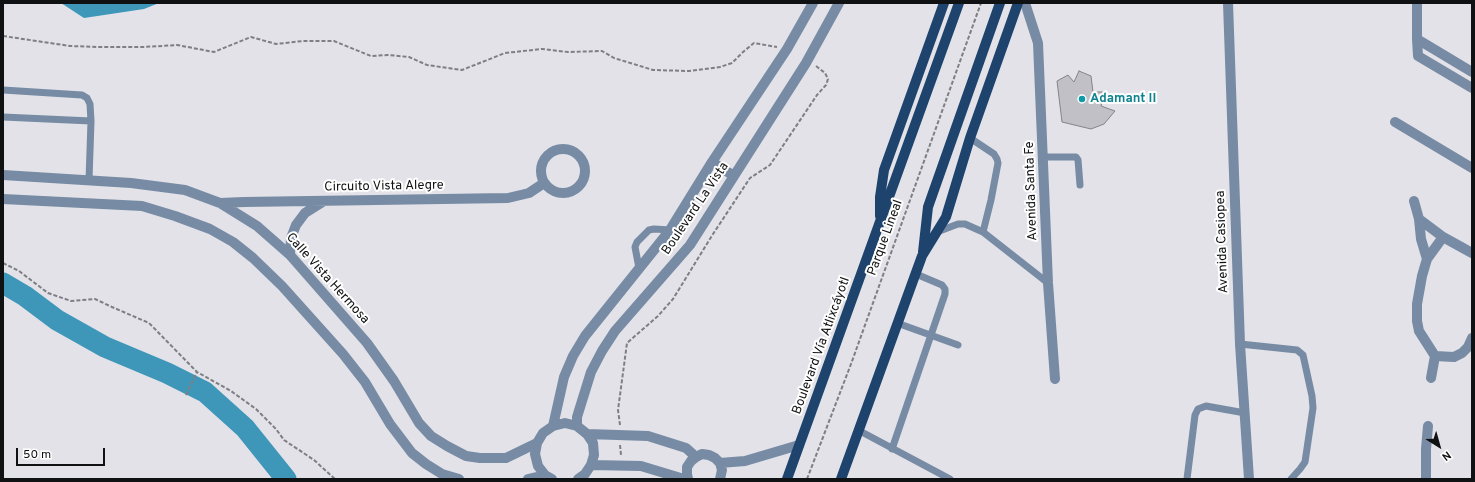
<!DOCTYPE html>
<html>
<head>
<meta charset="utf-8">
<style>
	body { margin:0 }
	#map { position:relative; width:1475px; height:482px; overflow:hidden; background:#e2e2e8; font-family:Overpass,sans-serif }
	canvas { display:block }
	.frame { position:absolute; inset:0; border:4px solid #101112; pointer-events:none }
	.north { position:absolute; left:1419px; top:426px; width:40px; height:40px; -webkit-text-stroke:3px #fff; paint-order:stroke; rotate:143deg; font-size:11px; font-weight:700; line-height:16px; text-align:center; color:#101112 }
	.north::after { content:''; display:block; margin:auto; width:14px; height:18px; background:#101112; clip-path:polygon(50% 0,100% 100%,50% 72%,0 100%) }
	.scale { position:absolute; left:16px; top:448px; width:89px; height:18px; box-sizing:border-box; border:2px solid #101112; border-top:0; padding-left:5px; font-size:12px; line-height:14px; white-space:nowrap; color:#101112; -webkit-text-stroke:3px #fff; paint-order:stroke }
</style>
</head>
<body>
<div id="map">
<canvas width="1475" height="482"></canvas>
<div class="frame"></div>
<div class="north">N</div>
<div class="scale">50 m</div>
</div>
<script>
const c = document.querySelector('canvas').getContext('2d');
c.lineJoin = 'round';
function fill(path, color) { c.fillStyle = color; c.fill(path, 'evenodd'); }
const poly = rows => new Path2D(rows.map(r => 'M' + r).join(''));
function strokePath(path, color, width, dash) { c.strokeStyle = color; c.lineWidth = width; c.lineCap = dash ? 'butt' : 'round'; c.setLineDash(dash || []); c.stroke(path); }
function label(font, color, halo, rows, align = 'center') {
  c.font = font + ' Overpass,sans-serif'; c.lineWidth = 4; c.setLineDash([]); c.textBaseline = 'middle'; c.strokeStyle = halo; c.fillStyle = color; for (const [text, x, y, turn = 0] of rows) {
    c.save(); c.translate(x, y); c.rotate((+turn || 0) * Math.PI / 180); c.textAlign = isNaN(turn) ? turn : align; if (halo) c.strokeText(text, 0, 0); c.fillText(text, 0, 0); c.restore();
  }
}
const water = poly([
	[61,3,159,3,144,9,84,18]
]);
const river = poly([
	[3,283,25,296,57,320,105,347,167,373,205,392,245,428,286,479]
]);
const building = poly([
	[1079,71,1091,76,1093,92,1106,92,1101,106,1115,111,1104,124,1091,129,1062,122,1057,81,1068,75,1074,82,1079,71]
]);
const path = poly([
	[3,36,70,46,98,47,144,47,177,45,214,52,251,37,276,44,303,41,334,41,371,56,388,55,409,57,427,65,462,70,505,53,542,49,568,52,602,51,614,58,653,70,689,71,720,67,732,63,743,52,754,43,777,47],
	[3,263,19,271,48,293,71,301,95,299,112,307,149,323,197,372,231,391,256,409,276,429,284,440,314,460,335,479],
	[186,395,197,372],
	[620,425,618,410,627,343,658,316,673,299,713,234,750,178,770,165,817,95,826,85,828,79,825,73,816,66],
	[620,445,621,455],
	[807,479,851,364,981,3]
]);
const service = poly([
	[3,90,82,95,87,98,90,104,91,121,89,180],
	[3,117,91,121],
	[970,138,994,154,997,159,998,163,991,200,983,232],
	[1044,157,1076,157,1078,160,1080,185],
	[937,232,958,224,965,224,983,232,1048,283],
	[639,268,635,247,637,242,649,230,654,229,670,230],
	[897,323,958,345],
	[1240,344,1297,350,1303,355,1312,396,1313,408,1305,462,1300,469,1291,479],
	[858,430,950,479],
	[892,449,945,294,945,289,942,285,916,274],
	[1187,479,1195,415,1198,409,1206,406,1245,413]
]);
const minor = poly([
	[1025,3,1038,43,1048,283,1055,379],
	[1228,3,1240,344,1249,479],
	[1417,3,1417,39,1418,56,1472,88],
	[1417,39,1472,72],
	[1395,122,1472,168],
	'541 171a22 22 0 1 1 44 0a22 22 0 1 1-44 0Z',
	[712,162,734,176],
	[3,175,131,183,185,190,220,203,257,226,290,255,367,343,394,381,419,423,431,436,447,446,466,456,480,458,506,458,537,443],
	[3,199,142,206,175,216,210,229,233,242,253,258,282,286,343,354,365,382,390,424,412,453,426,464,442,474,459,479],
	[1414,201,1419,219,1421,239,1427,259],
	[220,203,244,202,508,198,529,193,544,183],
	[1419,219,1443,237,1472,253],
	[290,255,291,238,296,225,305,213,324,201],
	[1435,356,1419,331,1417,321,1417,304,1422,276,1427,259,1443,237],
	[1435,356,1454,357,1462,353,1468,347,1472,338],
	[1431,378,1435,356],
	[553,426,564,377,573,356,585,336,670,230,712,162,787,49,813,3],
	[577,426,577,417,591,372,602,351,615,331,690,245,806,63,839,3],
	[587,434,648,436,686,448,696,457],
	[720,463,745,461,799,445],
	[591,465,641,466,684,479],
	[528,479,545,475],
	[552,479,545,475,538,466,535,454,537,443,543,433,553,426,565,423,577,426,587,434,593,443,594,455,591,465,585,474,578,479],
	[688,479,687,474,687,467,691,461,696,457,702,454,709,455,715,458,720,463,722,470,720,479],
	[1426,479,1426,449,1428,426]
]);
const primary = poly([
	[880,216,880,197,884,170,944,3],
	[923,252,928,207,1000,3],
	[787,479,959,3],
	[841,479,922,256,946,217,970,138,1018,3]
]);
const markers = [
	[1082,99,4,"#0f9aa8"]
];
const cultureNames = [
	["Adamant II",1090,99]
];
const streetNames = [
	["Circuito Vista Alegre",384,187,-1],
	["Avenida Santa Fe",1032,191,-92],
	["Boulevard La Vista",696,209,-56],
	["Parque Lineal",886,238,-70],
	["Avenida Casiopea",1223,242,-92],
	["Calle Vista Hermosa",327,279,48],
	["Boulevard Vía Atlixcáyotl",822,346,-70]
];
fill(water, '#3e96b9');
strokePath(river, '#3e96b9', 21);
fill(building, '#c0c0c6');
strokePath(building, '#838388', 1);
strokePath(path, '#7e7f82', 2, [4, 2]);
strokePath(service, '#778ba4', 7);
strokePath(minor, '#778ba4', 10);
strokePath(primary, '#1e436d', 10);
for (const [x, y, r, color] of markers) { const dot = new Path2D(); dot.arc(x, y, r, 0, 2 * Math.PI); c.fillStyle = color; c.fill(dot); strokePath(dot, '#fff', 1.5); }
label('bold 13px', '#0d838f', '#fff', cultureNames, 'left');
label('13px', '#101112', '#fff', streetNames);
</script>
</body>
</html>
